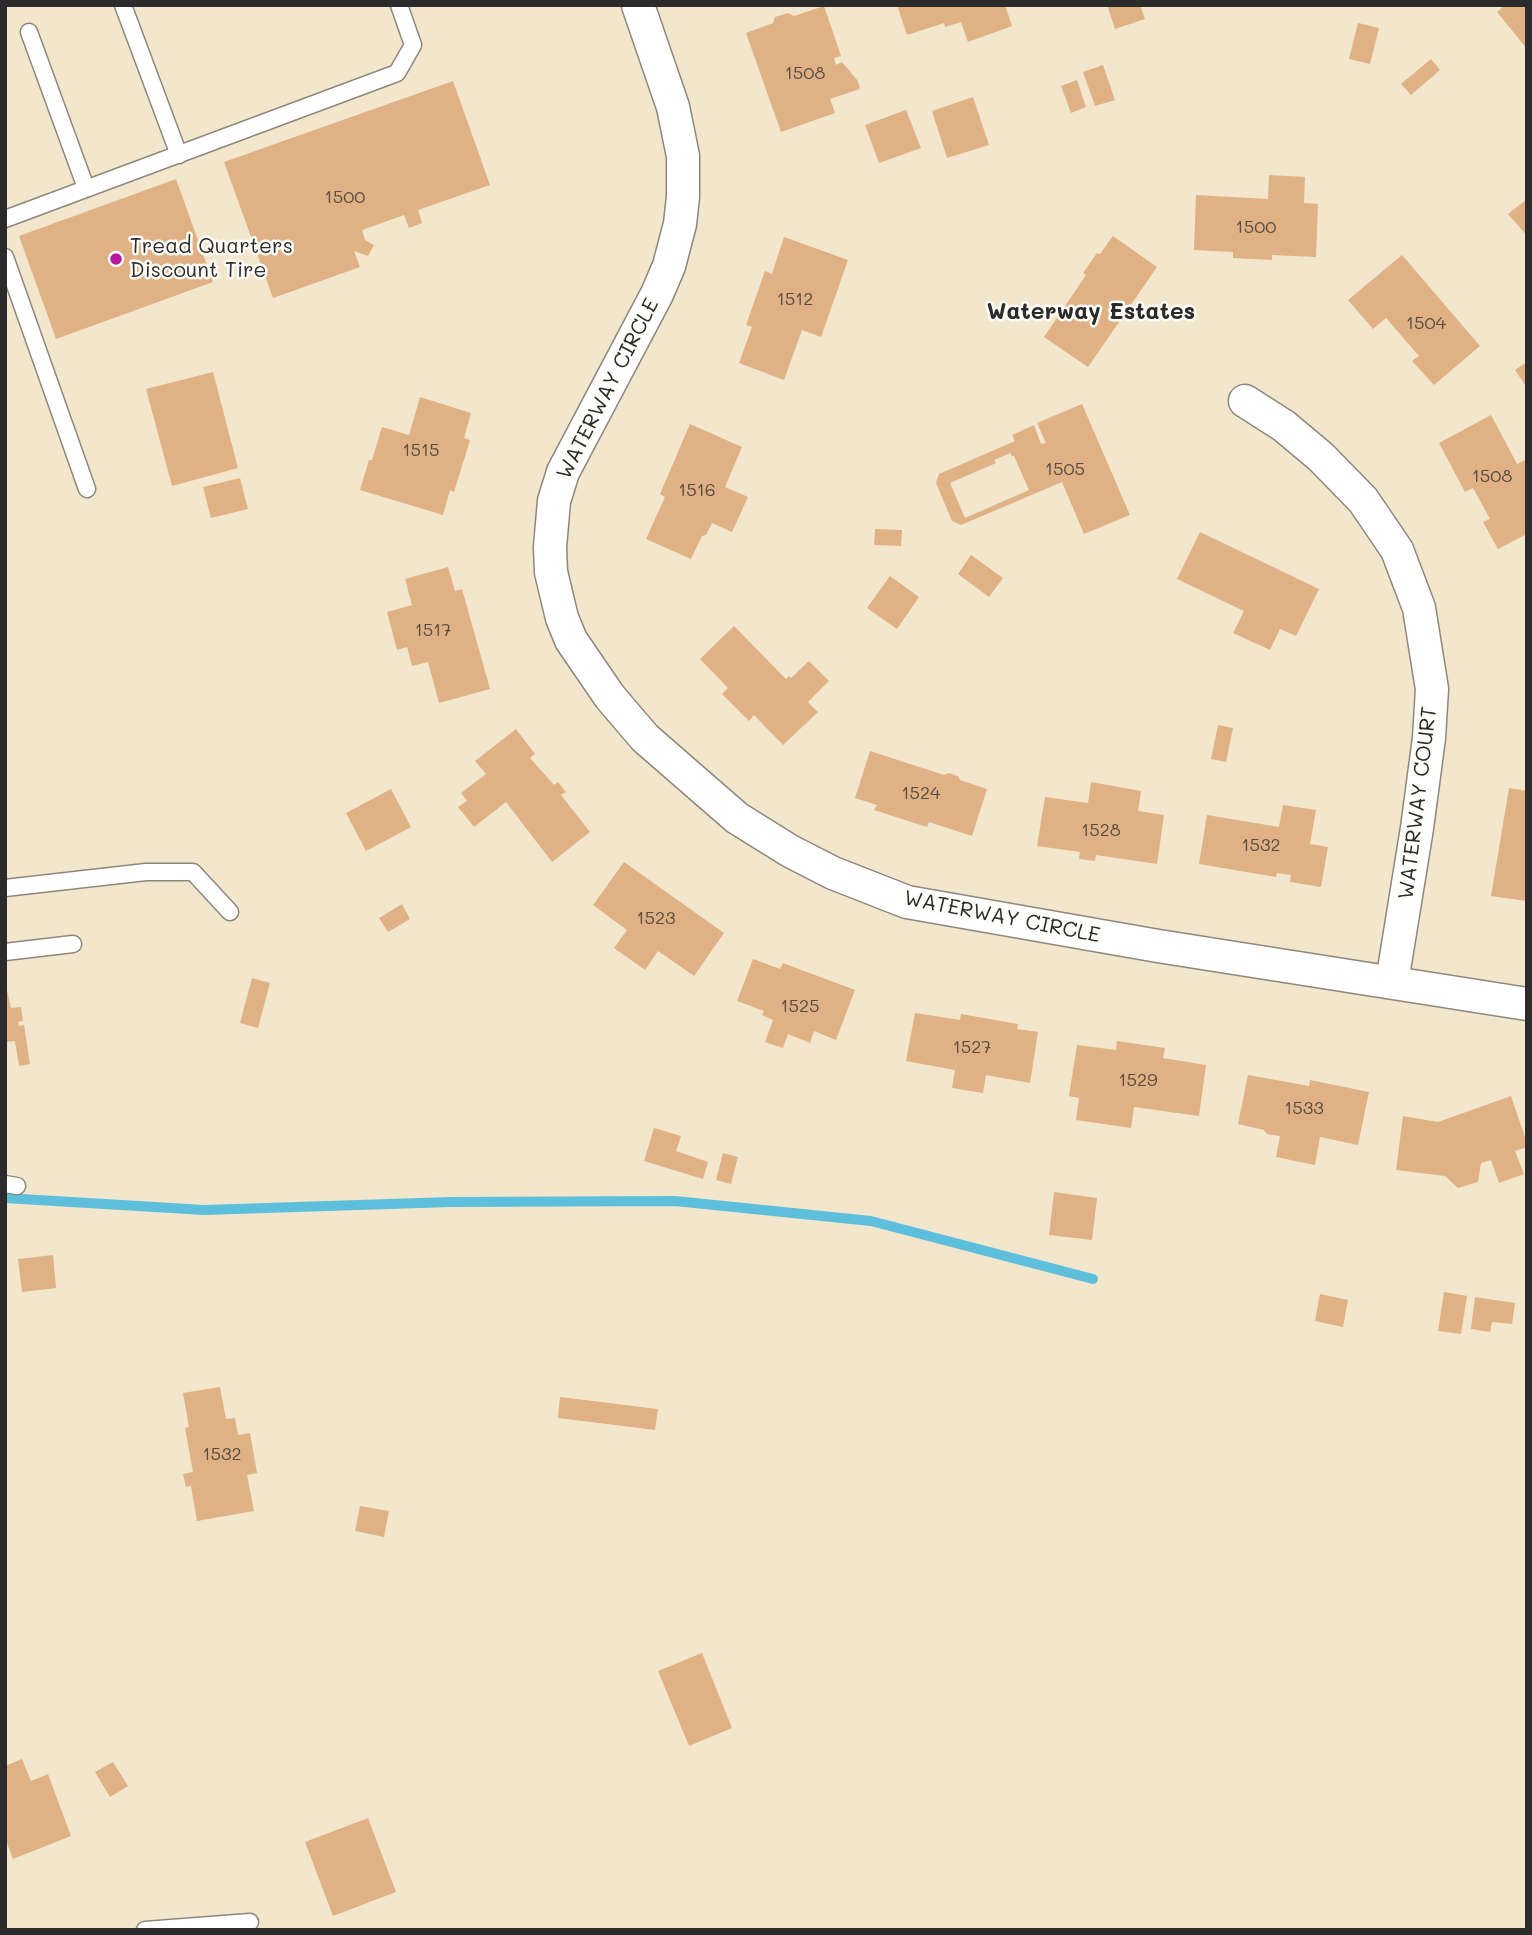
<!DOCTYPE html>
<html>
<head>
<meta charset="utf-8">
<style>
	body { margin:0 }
	#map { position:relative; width:1532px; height:1935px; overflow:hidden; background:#f2e6cd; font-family:Mali,sans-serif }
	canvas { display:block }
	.frame { position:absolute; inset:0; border:7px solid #2b2b2b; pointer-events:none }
</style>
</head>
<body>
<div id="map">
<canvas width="1532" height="1935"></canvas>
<div class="frame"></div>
</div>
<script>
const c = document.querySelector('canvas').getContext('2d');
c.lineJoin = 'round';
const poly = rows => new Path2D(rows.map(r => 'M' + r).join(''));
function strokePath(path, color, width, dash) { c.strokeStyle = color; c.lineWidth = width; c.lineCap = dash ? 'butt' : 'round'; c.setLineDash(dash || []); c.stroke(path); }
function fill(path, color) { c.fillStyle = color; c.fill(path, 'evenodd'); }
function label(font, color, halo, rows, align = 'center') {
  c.font = font + ' Mali,sans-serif'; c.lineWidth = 5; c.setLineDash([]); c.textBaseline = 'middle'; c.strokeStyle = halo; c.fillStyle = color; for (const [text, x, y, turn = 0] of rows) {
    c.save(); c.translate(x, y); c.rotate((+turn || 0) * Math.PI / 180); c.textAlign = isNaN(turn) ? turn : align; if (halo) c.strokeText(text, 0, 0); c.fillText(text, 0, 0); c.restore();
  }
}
const stream = poly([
	[5,1198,204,1210,451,1202,675,1201,871,1221,1093,1279]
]);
const building = poly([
	[897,5,1005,5,1012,26,968,42,961,22,945,27,944,23,907,35],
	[1107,5,1140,5,1145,19,1115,29],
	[1505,5,1527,5,1527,49,1497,12],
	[824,6,841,56,834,58,836,65,842,62,858,81,860,89,830,99,835,113,781,132,746,33,773,23,775,17,788,13,794,16],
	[1358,23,1379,28,1370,64,1349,59],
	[1431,59,1440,70,1411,95,1401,84],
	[1103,65,1115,100,1095,106,1083,72],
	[1077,80,1086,107,1071,113,1061,86],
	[453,81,490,185,418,210,422,223,409,228,404,215,362,230,365,240,374,245,368,256,354,251,360,267,273,298,224,162],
	[973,97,989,145,947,158,932,111],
	[906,110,921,148,879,163,865,125],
	[1269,175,1305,177,1304,203,1318,204,1316,257,1272,255,1272,260,1233,258,1233,252,1194,250,1196,195,1268,199],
	[176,179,213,282,56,339,19,236],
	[1527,199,1527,236,1508,214],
	[1113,236,1157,267,1088,367,1044,337,1086,275,1083,273,1097,253,1100,254],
	[784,237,848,260,821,337,802,330,784,380,739,363,752,327,746,325,765,271,772,274],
	[1402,255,1480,346,1434,385,1412,361,1419,356,1386,318,1373,329,1348,300],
	[1527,362,1527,384,1525,385,1515,370],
	[213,372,238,468,172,486,146,389],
	[420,397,471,413,464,438,470,440,454,492,450,490,443,515,360,490,369,460,372,460,382,427,409,435],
	[1082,404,1130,515,1084,534,1062,482,961,525,952,521,936,483,939,474,1015,441,1012,435,1034,425,1041,444,1046,443,1037,423],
	[1010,453,1012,456,1014,456,1029,490,965,518,950,483,996,463,994,460],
	[1491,415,1517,464,1527,459,1527,534,1498,549,1483,522,1490,519,1473,488,1465,492,1439,443],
	[690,424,742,447,725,487,748,497,732,532,712,523,706,535,702,536,691,559,646,539,665,497,660,494],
	[240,478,248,509,211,518,203,487],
	[875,529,902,530,901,546,874,545],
	[1200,532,1319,589,1296,636,1280,629,1270,650,1233,633,1244,611,1177,579],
	[971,555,1003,578,989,597,958,574],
	[448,567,455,591,462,589,490,689,439,703,428,662,412,666,407,647,397,650,387,612,412,605,405,579],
	[890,576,919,597,897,629,867,608],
	[734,626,786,679,789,676,791,678,809,661,829,681,808,702,818,712,783,745,754,715,749,721,722,694,728,688,700,659],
	[1218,725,1233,728,1226,762,1211,759],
	[516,729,535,754,530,758,554,785,558,782,566,792,561,795,590,832,552,862,506,802,474,827,458,807,467,801,461,793,486,774,475,761],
	[870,751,944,775,949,773,958,776,960,780,987,789,972,836,929,822,927,827,874,810,877,805,855,798],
	[1091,782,1141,791,1138,811,1164,815,1157,864,1096,855,1095,861,1079,859,1080,852,1037,846,1045,797,1088,803],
	[1509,788,1527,791,1527,901,1491,896],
	[391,789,411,827,366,851,346,813],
	[1283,805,1316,810,1310,844,1328,847,1321,887,1290,882,1291,875,1277,873,1276,877,1199,864,1207,815,1279,827],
	[624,862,724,933,694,976,658,951,645,970,614,948,627,930,593,905],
	[402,904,410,919,388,932,379,918],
	[753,959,780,969,783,963,855,990,836,1040,814,1031,810,1043,788,1034,783,1048,765,1042,773,1020,762,1015,764,1011,737,1001],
	[252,978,270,983,258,1028,240,1023],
	[5,981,11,1008,21,1007,23,1021,18,1022,19,1026,24,1025,30,1064,19,1066,15,1041,5,1042],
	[915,1013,960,1020,961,1014,1018,1024,1017,1029,1038,1032,1030,1083,986,1075,983,1093,952,1088,955,1070,906,1061],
	[1117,1041,1165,1048,1163,1058,1206,1065,1199,1116,1134,1107,1131,1128,1076,1120,1079,1098,1069,1096,1077,1045,1116,1050],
	[1248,1075,1309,1086,1310,1080,1369,1092,1358,1145,1320,1137,1315,1165,1276,1157,1280,1136,1267,1134,1264,1130,1238,1124],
	[1511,1096,1527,1143,1527,1147,1515,1151,1524,1174,1499,1183,1491,1160,1481,1163,1478,1182,1458,1188,1445,1176,1396,1170,1403,1116,1438,1122],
	[654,1128,681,1136,676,1151,708,1162,703,1179,644,1161],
	[723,1153,738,1157,731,1184,716,1180],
	[1054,1192,1097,1198,1092,1240,1049,1235],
	[53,1255,56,1288,22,1292,18,1259],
	[1444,1292,1467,1296,1461,1334,1438,1331],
	[1320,1294,1348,1300,1343,1327,1315,1321],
	[1475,1297,1515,1303,1512,1324,1492,1322,1490,1332,1471,1329],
	[220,1387,226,1419,235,1418,238,1435,250,1433,257,1473,247,1475,254,1511,197,1521,191,1486,186,1487,183,1474,193,1472,185,1428,189,1427,183,1393],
	[560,1397,658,1409,655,1430,558,1418],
	[360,1506,389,1511,384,1537,355,1531],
	[702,1653,732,1728,689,1746,658,1671],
	[22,1759,31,1781,48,1774,71,1836,13,1859,5,1838,5,1766],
	[113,1762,128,1786,110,1797,95,1772],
	[368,1818,396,1892,333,1916,305,1842]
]);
const lane = poly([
	[123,5,179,155],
	[29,32,86,188],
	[5,219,397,73,413,45,399,5],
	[5,257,87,489],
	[5,888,146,872,193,872,230,912],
	[5,952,73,944],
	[5,1184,17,1186],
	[145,1930,250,1922]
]);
const street = poly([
	[638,5,673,107,683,156,683,197,680,224,669,266,657,294,563,472,554,501,550,547,551,572,562,618,571,640,610,697,645,738,737,818,790,851,833,873,907,902,1158,946,1527,1004],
	[1245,401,1284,426,1321,457,1363,500,1397,550,1419,608,1432,689,1429,738,1417,828,1392,982]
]);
const markers = [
	[116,259,7,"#b5179e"]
];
const numberNames = [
	["1508",805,73],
	["1500",345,197],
	["1500",1256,227],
	["1512",795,299],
	["1504",1426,323],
	["1515",421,450],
	["1505",1065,469],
	["1508",1492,476],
	["1516",697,490],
	["1517",433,630],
	["1524",921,793],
	["1528",1101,830],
	["1532",1261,845],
	["1523",656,918],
	["1525",800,1006],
	["1527",972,1047],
	["1529",1138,1080],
	["1533",1304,1108],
	["1532",222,1454]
];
const poiNames = [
	["Tread Quarters",130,247],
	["Discount Tire",130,271]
];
const streetNames = [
	["WATERWAY CIRCLE",608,389,-63],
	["WATERWAY COURT",1418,803,-83],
	["WATERWAY CIRCLE",1002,917,11]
];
const neighbourhoodNames = [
	["Waterway Estates",1091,312]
];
strokePath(stream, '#5dbfdb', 10);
fill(building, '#dfb185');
strokePath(lane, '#8e887c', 19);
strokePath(street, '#8e887c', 35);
strokePath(lane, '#fff', 16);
strokePath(street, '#fff', 32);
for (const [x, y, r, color] of markers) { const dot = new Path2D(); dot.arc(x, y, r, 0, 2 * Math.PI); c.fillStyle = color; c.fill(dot); strokePath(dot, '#fdfcf7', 2.5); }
label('18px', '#584c42', null, numberNames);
label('21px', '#2b2b2b', '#fdfcf7', poiNames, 'left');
label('21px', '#2b2b2b', '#fdfcf7', streetNames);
label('bold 23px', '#2b2b2b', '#fdfcf7', neighbourhoodNames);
</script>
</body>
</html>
